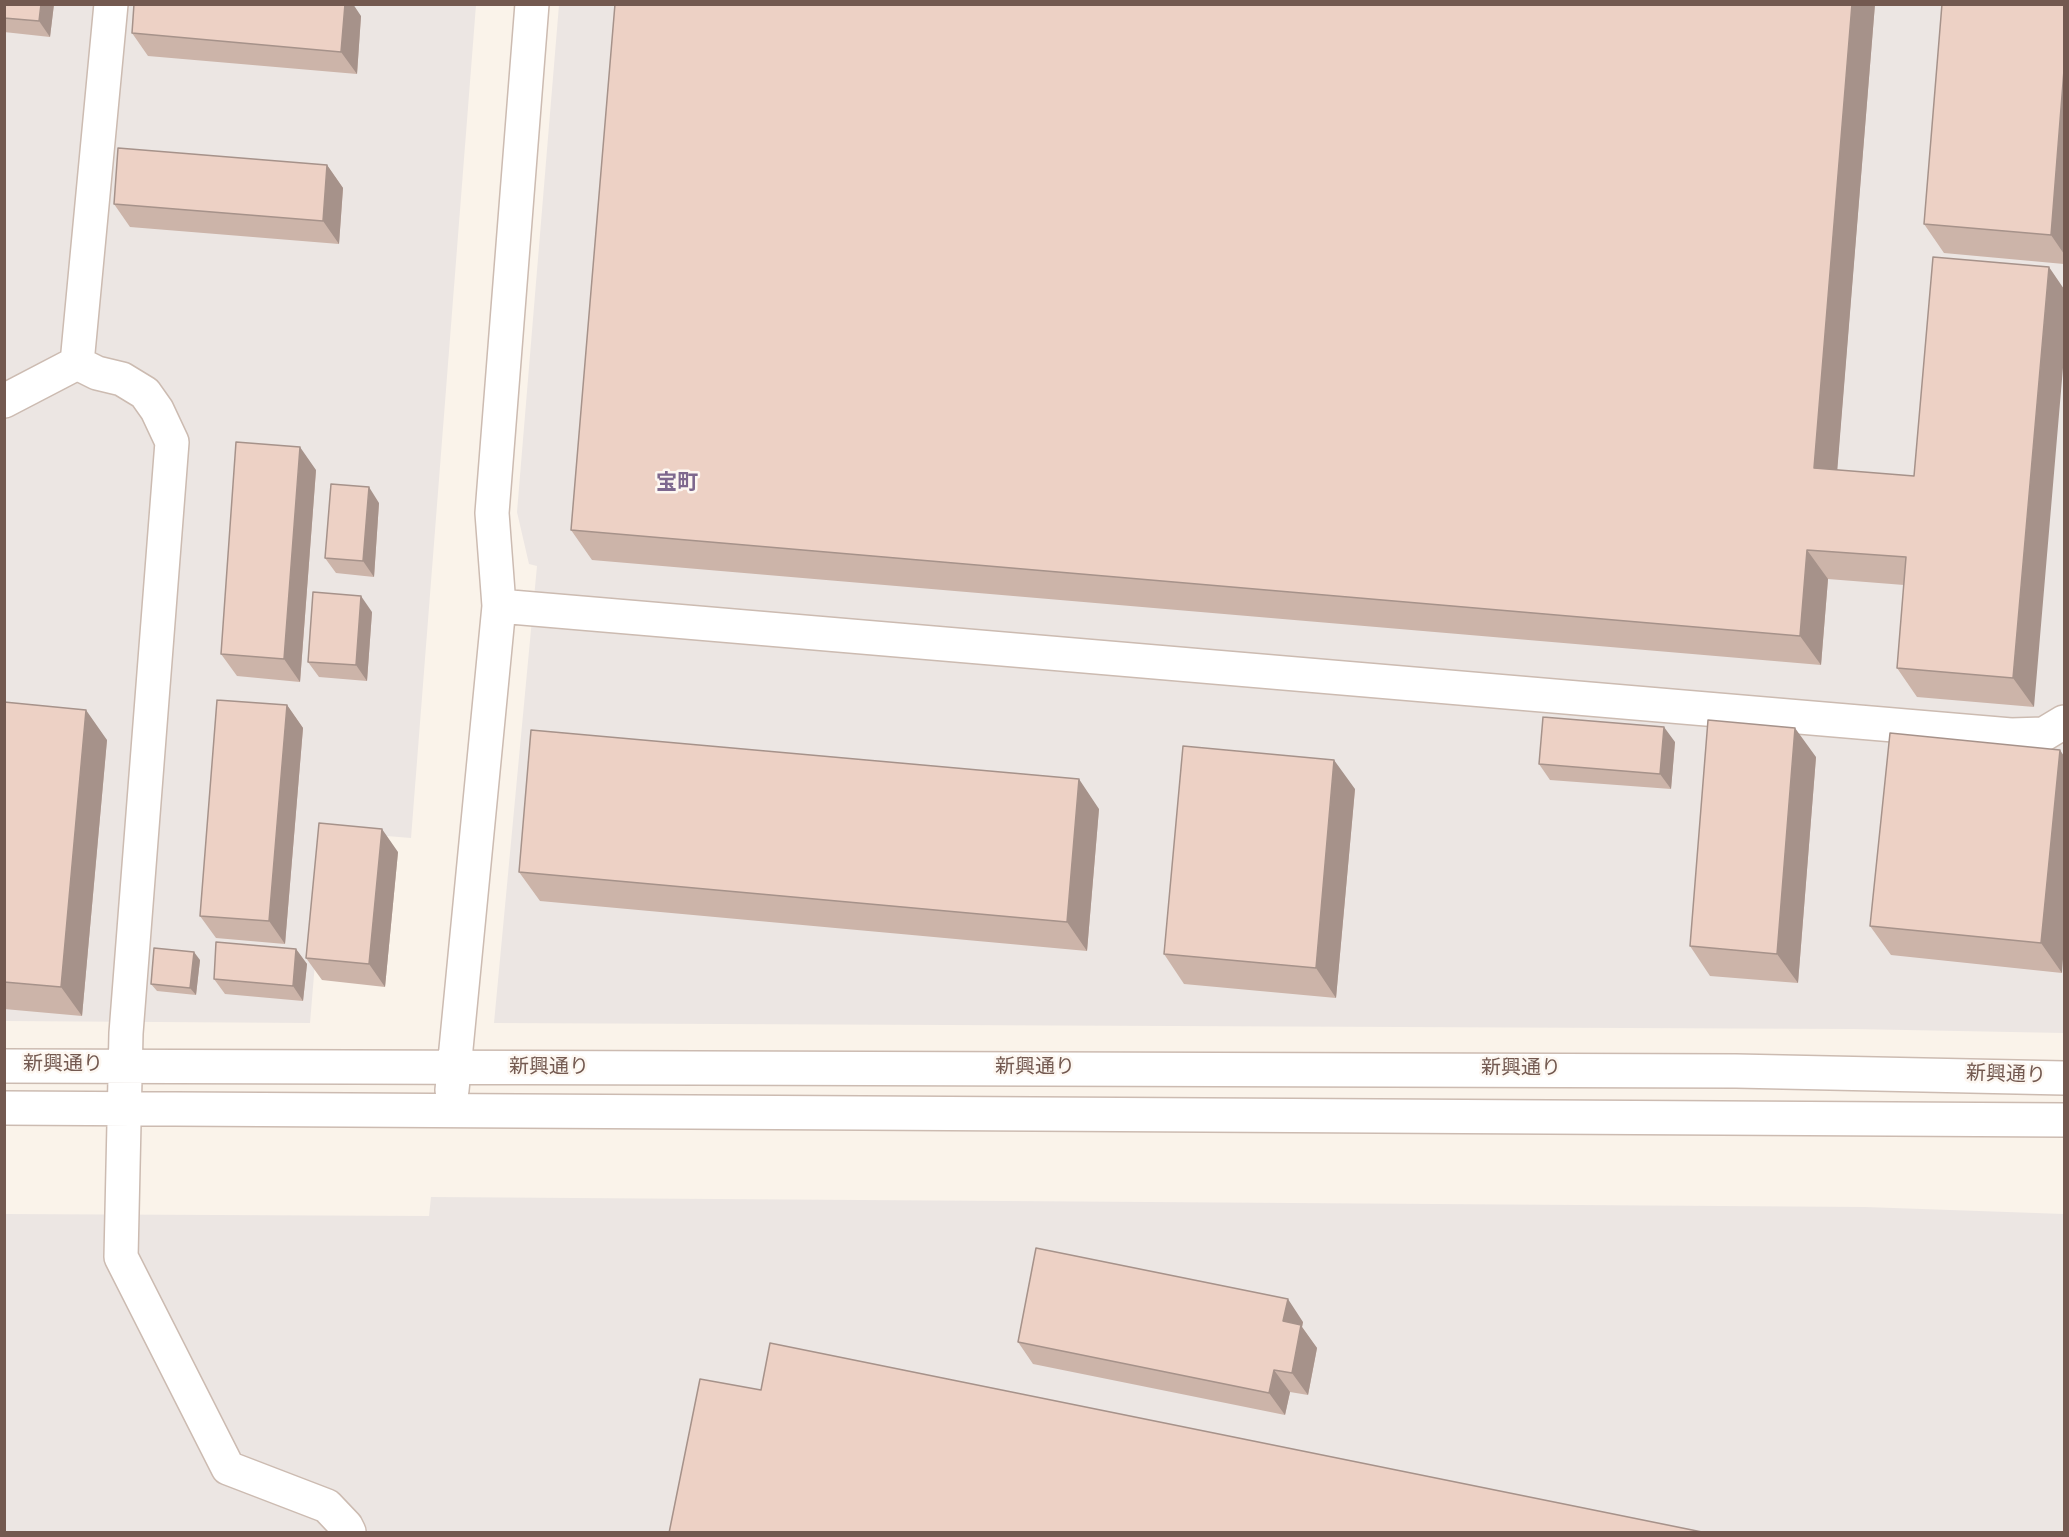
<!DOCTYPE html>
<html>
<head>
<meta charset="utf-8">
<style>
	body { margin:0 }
	#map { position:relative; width:2069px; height:1537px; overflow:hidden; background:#faf3ea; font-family:"Source Sans 3",sans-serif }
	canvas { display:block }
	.frame { position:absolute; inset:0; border:6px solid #735950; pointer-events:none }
</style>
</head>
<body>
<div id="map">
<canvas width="2069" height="1537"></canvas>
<div class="frame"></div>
</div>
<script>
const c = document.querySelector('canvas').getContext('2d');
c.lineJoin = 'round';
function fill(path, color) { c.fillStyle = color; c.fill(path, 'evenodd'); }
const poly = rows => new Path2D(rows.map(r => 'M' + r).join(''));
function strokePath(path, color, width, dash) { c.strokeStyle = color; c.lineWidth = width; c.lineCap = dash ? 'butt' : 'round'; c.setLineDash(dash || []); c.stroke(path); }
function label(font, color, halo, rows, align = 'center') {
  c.font = font + ' "Source Sans 3","Noto Sans JP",sans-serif'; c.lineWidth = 5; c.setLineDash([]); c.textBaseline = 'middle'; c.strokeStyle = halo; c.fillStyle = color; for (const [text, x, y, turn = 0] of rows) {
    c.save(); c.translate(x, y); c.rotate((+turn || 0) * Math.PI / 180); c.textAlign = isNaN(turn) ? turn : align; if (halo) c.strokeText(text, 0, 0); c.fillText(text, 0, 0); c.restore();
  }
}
const industrial = poly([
	[5,5,476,5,411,838,326,831,310,1023,5,1021],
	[559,5,2064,5,2064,1033,1853,1029,494,1023,537,566,529,564,517,512],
	[431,1197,1865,1207,2064,1214,2064,1532,5,1532,5,1214,429,1216]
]);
const minor = poly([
	[111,4,77,363,97,373,122,379,145,393,157,410,172,442,126,1033,121,1257,228,1468,327,1506,346,1526,349,1532],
	[4,401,77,363],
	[499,606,2011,735,2044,734,2064,722],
	[4,1066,1736,1071,2064,1078],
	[452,1090,499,606,492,513,532,4],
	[4,1108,2064,1120]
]);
const wall = poly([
	[4,4,54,4,50,37,4,32],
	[615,4,1875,4,1837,470,1914,476,2034,707,1917,697,1897,668,1904,585,1828,579,1821,665,592,560,571,530],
	[2064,4,2064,264,1944,253,1924,224],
	[361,16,357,74,148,56,132,33],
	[327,165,343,188,339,244,130,227,114,204],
	[316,470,300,682,237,676,221,654],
	[379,503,374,577,336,573,325,558],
	[372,612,367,681,319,677,308,662],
	[4,702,107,740,82,1016,4,1009],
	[287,705,303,728,285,944,216,938,200,916],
	[1675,742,1671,789,1550,780,1539,764],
	[2060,750,2062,973,1891,955,1870,926],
	[1816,757,1798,983,1710,976,1690,946],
	[1355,789,1336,998,1184,984,1164,954],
	[1099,809,1087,951,540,901,519,872],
	[398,852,385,987,322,980,306,958],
	[296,949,307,964,303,1001,225,994,214,979],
	[200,960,196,995,157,991,151,984],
	[1303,1322,1302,1327,1317,1348,1308,1395,1290,1392,1285,1415,1033,1364,1018,1342]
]);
const shadedWall = poly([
	[41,4,54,4,50,37,39,21],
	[345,4,353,4,361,16,357,74,341,52],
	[1852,4,1875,4,1835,498,1814,468],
	[2064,70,2064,254,2051,235],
	[327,165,343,188,339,244,323,221],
	[2049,267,2064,289,2064,356,2034,707,2013,678],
	[300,447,316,470,300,682,284,659],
	[369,487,379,503,374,577,363,561],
	[1807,550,1828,579,1821,665,1800,636],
	[361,596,372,612,367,681,356,665],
	[287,705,303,728,285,944,269,921],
	[86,710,107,740,82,1016,61,987],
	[1664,727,1675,742,1671,789,1660,774],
	[1795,728,1816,757,1798,983,1777,954],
	[2060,750,2064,756,2064,945,2062,973,2041,943],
	[1334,760,1355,789,1336,998,1316,968],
	[1079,779,1099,809,1087,951,1067,922],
	[382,829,398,852,385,987,369,964],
	[296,949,307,964,303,1001,293,986],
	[194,952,200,960,196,995,190,988],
	[1288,1299,1303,1322,1302,1327,1317,1348,1308,1395,1292,1373,1283,1321],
	[1274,1370,1290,1392,1285,1415,1269,1393]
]);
const building = poly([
	[4,4,41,4,39,21,4,18,4,4],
	[134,4,345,4,341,52,132,33,134,4],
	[615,4,1852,4,1814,468,1914,476,1933,257,2049,267,2013,678,1897,668,1906,557,1807,550,1800,636,571,530,615,4],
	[1942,4,2064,4,2064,70,2051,235,1924,224,1942,4],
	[118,148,327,165,323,221,114,204,118,148],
	[236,442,300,447,284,659,221,654,236,442],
	[331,484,369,487,363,561,325,558,331,484],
	[313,592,361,596,356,665,308,662,313,592],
	[217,700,287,705,269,921,200,916,217,700],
	[4,702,86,710,61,987,4,982,4,702],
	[1543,717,1664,727,1660,774,1539,764,1543,717],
	[1708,720,1795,728,1777,954,1690,946,1708,720],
	[531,730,1079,779,1067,922,519,872,531,730],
	[1890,733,2060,750,2041,943,1870,926,1890,733],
	[1183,746,1334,760,1316,968,1164,954,1183,746],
	[319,823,382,829,369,964,306,958,319,823],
	[216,942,296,949,293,986,214,979,216,942],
	[154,948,194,952,190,988,151,984,154,948],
	[1036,1248,1288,1299,1283,1321,1301,1325,1292,1373,1274,1370,1269,1393,1018,1342,1036,1248],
	[770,1343,1707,1533,669,1533,700,1379,761,1390,770,1343]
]);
const streetNames = [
	["新興通り",63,1066],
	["新興通り",549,1069],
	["新興通り",1035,1069],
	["新興通り",1521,1070],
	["新興通り",2006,1076,2]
];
const neighbourhoodNames = [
	["宝町",677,484]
];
fill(industrial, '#ece6e3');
strokePath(minor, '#ccbbb1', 36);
strokePath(minor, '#fff', 33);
fill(wall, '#ccb4a9');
fill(shadedWall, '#a6928a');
fill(building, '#edd1c5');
strokePath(building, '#a6928a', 1.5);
label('20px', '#735950', '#fdf7f1', streetNames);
label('bold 21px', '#7e688e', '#fdf7f1', neighbourhoodNames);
</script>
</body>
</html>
